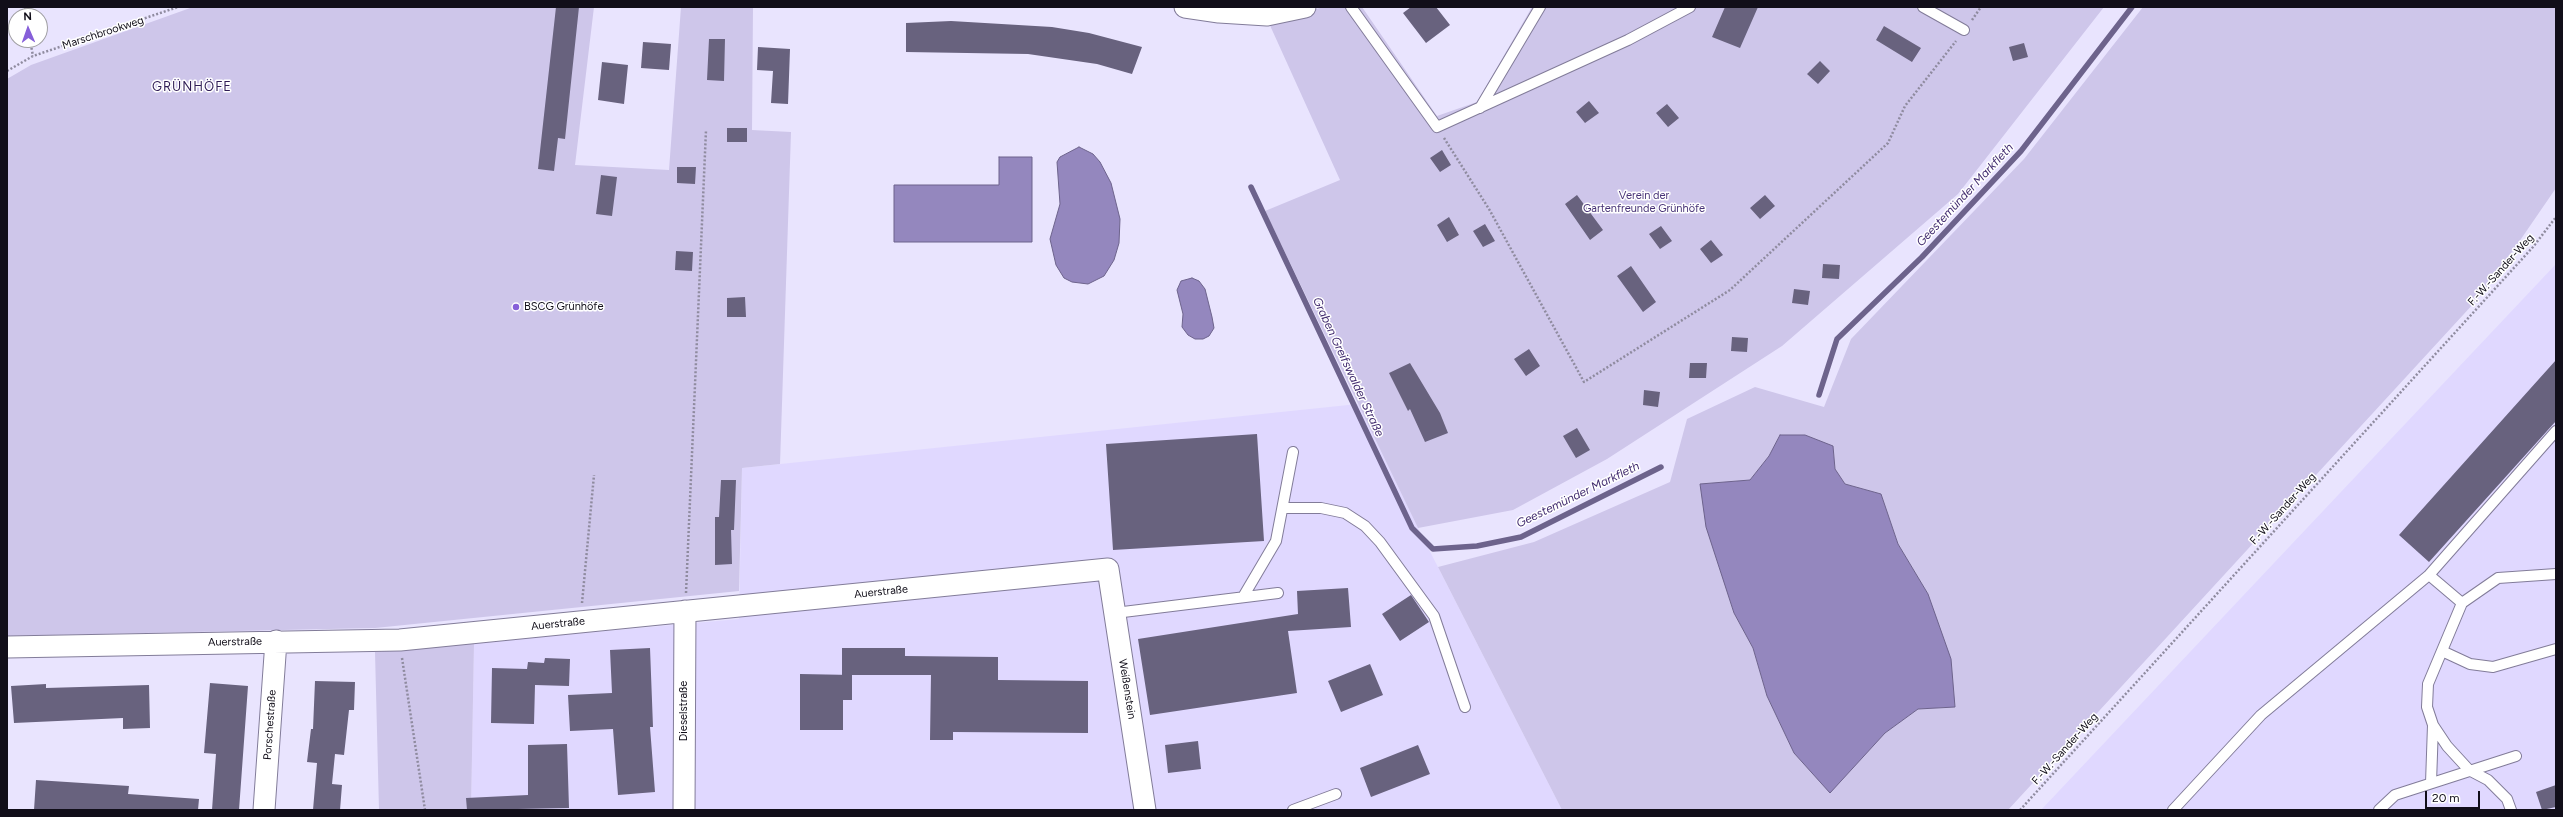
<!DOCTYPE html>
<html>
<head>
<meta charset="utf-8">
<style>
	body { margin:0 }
	#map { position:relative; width:2563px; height:817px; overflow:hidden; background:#e9e4fe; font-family:Figtree,sans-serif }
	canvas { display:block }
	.frame { position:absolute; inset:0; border:8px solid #110e19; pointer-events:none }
	.north { position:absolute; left:8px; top:8px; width:40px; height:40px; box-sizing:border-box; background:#fff; border:1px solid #a09fa3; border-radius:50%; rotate:358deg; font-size:11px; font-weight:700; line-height:16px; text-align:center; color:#110e19 }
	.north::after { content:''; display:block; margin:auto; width:14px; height:18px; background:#865fd9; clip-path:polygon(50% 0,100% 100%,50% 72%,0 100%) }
	.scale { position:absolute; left:2425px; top:791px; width:55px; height:18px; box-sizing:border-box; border:2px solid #110e19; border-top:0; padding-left:5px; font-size:12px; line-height:14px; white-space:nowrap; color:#110e19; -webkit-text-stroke:3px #fff; paint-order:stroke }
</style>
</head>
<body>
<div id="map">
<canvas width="2563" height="817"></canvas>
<div class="frame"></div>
<div class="north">N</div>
<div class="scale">20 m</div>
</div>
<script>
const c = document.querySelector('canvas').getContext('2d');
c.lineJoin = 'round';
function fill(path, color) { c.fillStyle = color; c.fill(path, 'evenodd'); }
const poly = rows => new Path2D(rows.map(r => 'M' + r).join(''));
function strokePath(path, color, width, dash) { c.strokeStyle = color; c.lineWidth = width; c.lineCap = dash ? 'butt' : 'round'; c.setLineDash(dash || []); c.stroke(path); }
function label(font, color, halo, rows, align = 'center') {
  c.font = font + ' Figtree,sans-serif'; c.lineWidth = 3; c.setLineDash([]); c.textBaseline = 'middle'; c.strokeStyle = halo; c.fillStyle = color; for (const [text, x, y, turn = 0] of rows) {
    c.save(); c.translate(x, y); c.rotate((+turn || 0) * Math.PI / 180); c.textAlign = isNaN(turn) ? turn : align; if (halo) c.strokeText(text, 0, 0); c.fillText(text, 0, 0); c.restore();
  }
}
const built = poly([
	[2556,264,2556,810,2041,810],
	[1358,404,1418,528,1562,810,471,810,474,643,739,619,742,468]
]);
const green = poly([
	[193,7,594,7,575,165,669,170,681,7,753,7,752,130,791,132,780,464,742,468,739,591,375,628,7,636,7,79,31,65],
	[1324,7,1362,7,1437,116,1477,102,1532,7,2104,7,1958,194,1782,346,1607,459,1513,510,1418,528,1265,211,1340,180,1268,21],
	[2143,7,2556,7,2556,188,2486,290,2008,810,1562,810,1438,567,1534,542,1670,482,1687,419,1755,387,1824,407,1851,339,2024,159],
	[1780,436,1833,446,1835,469,1845,484,1881,494,1898,544,1928,594,1955,707,1918,709,1885,733,1830,792,1794,753,1767,696,1753,648,1734,613,1701,484,1750,480,1769,456],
	[474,643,471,810,379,810,375,652]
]);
const water = poly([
	[1079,147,1093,154,1100,162,1111,183,1120,219,1119,243,1114,260,1104,276,1088,284,1072,282,1064,278,1056,265,1050,239,1060,204,1057,162,1060,157,1079,147],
	[999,157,1032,157,1032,242,894,242,894,185,999,185,999,157],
	[1192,278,1199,281,1205,289,1212,317,1214,328,1209,336,1203,339,1195,339,1188,335,1182,327,1183,314,1177,290,1181,281,1192,278],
	[1780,435,1805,435,1833,446,1835,469,1845,484,1881,494,1898,544,1928,594,1951,659,1955,707,1918,709,1885,733,1830,793,1794,753,1767,696,1753,648,1734,613,1706,527,1700,484,1750,480,1769,456,1780,435]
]);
const stream = poly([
	[1251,187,1412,528,1433,549,1477,546,1521,537,1661,467],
	[1819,395,1837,339,1922,257,2021,151,2132,7]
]);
const building = poly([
	[556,7,579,7,565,139,558,138,554,171,538,169],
	[1411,7,1436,7,1450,25,1426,43,1403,13],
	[1725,7,1758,7,1740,48,1712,37],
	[951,21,1052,27,1089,33,1142,47,1132,74,1097,64,1028,54,906,52,906,23],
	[1884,26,1921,48,1912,62,1876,40],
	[709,39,725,39,724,81,707,80],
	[643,42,671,44,669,70,641,68],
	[2024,43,2028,57,2013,61,2009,47],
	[758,47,790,49,788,104,771,103,773,71,757,70],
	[1820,61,1830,71,1818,84,1807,74],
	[602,62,628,65,624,104,598,100],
	[1589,101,1599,113,1585,123,1576,112],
	[1667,104,1679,118,1668,127,1656,113],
	[727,128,747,128,747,142,727,142],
	[1442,150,1451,165,1440,172,1430,158],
	[677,167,696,167,695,184,677,183],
	[601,175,617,177,612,216,596,214],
	[1577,195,1603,230,1590,240,1565,204],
	[1765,195,1775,206,1760,219,1750,208],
	[1449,217,1459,235,1447,242,1437,225],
	[1485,224,1495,241,1483,247,1473,231],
	[1661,226,1672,241,1660,249,1649,234],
	[1711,240,1723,255,1711,263,1700,249],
	[676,251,693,252,692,271,675,270],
	[1823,264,1840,265,1839,279,1822,278],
	[1631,266,1656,302,1643,312,1617,276],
	[1794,289,1810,291,1808,305,1792,303],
	[745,297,746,317,727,317,727,298],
	[1732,337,1748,338,1747,352,1731,351],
	[1529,349,1540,366,1526,376,1514,359],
	[2556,360,2556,421,2429,562,2399,535],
	[1410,363,1440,413,1448,433,1425,442,1410,409,1408,411,1389,373],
	[1690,363,1707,363,1706,378,1689,378],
	[1644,390,1660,392,1658,407,1643,405],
	[1577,428,1590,450,1576,458,1563,436],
	[1257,434,1264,541,1113,550,1106,444],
	[721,480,736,480,734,530,731,530,732,564,715,565,715,517,719,517],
	[1348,588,1351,627,1288,631,1297,693,1150,715,1138,639,1298,614,1297,591],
	[1411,595,1429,622,1400,641,1382,614],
	[650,648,653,727,650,727,655,792,618,795,613,729,570,731,568,695,612,693,610,650],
	[842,648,905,648,905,656,998,657,998,680,1088,681,1088,733,953,732,953,740,930,740,931,675,842,675],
	[545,658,570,659,569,686,535,685,534,724,491,723,492,668,527,669,528,662,544,663],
	[1370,664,1383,695,1341,712,1328,681],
	[800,674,852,675,852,700,843,700,843,730,800,730],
	[315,681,355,682,354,710,349,710,344,755,335,754,332,784,342,785,340,810,313,810,317,763,307,762,311,729,313,729],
	[210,683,248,686,239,810,212,810,216,754,204,753],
	[46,684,46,688,149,685,150,728,123,729,123,718,14,723,11,686],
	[1198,741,1201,769,1168,773,1165,745],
	[567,744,569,808,467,810,466,798,528,795,528,745],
	[1418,745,1430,774,1371,797,1360,768],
	[36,780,129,786,128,794,199,799,198,810,34,810],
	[2556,785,2556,807,2542,810,2536,792]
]);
const path = poly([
	[25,7,27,16],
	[1972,20,1981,7],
	[30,40,33,56],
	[7,71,33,56,178,7],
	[1444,138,1489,209,1584,382,1730,290,1888,143,1905,106,1956,41],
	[686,593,706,130],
	[582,603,594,475],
	[402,658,425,810],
	[2020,810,2533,247,2556,217]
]);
const service = poly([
	[1351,7,1437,127,1628,40,1690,7],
	[1923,7,1964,30],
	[1480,108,1540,7],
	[1284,508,1321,508,1345,513,1365,526,1380,542,1434,616,1465,707],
	[2429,575,2462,603],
	[1243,597,1276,541,1293,452],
	[1115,613,1278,593],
	[2442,651,2470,664,2493,667,2556,649],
	[2431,783,2433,725],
	[1293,810,1336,794],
	[2173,810,2261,715,2429,575,2556,431],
	[2379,810,2395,795,2516,756],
	[2511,810,2507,799,2488,780,2469,770,2447,746,2433,725,2427,707,2428,684,2462,603,2498,578,2556,574]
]);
const minor = poly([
	[1185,7,1219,12,1267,15,1305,7],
	[7,647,400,640,1108,569,1145,810],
	[264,810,276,641],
	[684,810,685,611]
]);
const markers = [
	[516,307,4,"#865fd9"]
];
const streetNames = [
	["Marschbrookweg",103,33,-18],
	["F.-W.-Sander-Weg",2501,270,-48],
	["F.-W.-Sander-Weg",2283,509,-48],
	["Auerstraße",881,592,-6],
	["Auerstraße",558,624,-6],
	["Auerstraße",235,642,-1],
	["Weißenstein",1127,689,81],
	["Dieselstraße",684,711,-90],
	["Porschestraße",270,725,-86],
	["F.-W.-Sander-Weg",2065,749,-48]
];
const parkNames = [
	["Verein der",1644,196],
	["Gartenfreunde Grünhöfe",1644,209]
];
const poiNames = [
	["BSCG Grünhöfe",524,307]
];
const waterNames = [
	["Geestemünder Markfleth",1965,195,-47],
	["Graben Greifswalder Straße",1348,367,65],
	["Geestemünder Markfleth",1578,495,-26]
];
const quarterNames = [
	["GRÜNHÖFE",192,87]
];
fill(built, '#e0d8ff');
fill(green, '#cec6ea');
fill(water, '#9487be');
strokePath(water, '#6d638c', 1);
strokePath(stream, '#6d638c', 5.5);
fill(building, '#68627e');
strokePath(service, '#827c99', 12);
strokePath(minor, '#827c99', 23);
strokePath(path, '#8f8b9f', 2.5, [2, 2]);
strokePath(service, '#fff', 10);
strokePath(minor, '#fff', 21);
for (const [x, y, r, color] of markers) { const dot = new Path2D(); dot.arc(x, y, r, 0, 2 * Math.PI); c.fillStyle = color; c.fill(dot); strokePath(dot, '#fff', 1.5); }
label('11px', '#110e19', '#fff', streetNames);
label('11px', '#483377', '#fff', parkNames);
label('11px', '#110e19', '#fff', poiNames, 'left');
label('italic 12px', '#432d70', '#fff', waterNames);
c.letterSpacing = '1px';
label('13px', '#2f1c55', '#fff', quarterNames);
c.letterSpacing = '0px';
</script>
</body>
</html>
